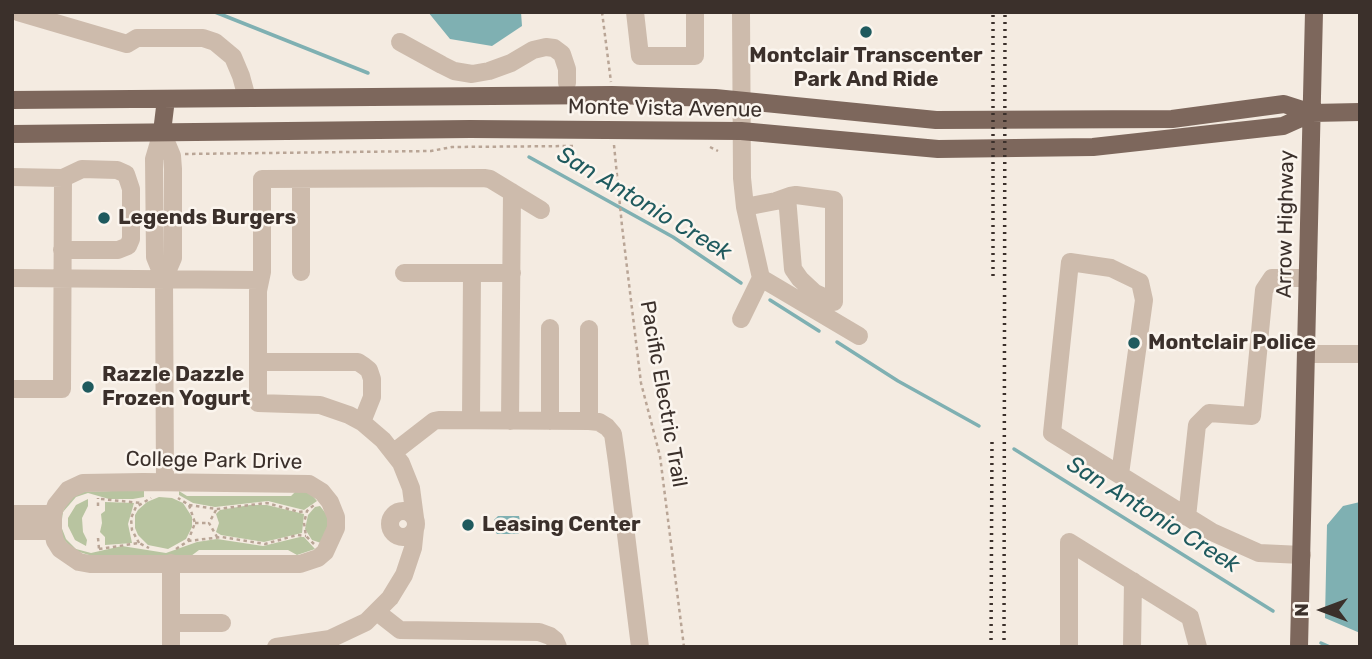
<!DOCTYPE html>
<html>
<head>
<meta charset="utf-8">
<style>
	body { margin:0 }
	#map { position:relative; width:1372px; height:659px; overflow:hidden; background:#f4ebe1; font-family:Rubik,sans-serif }
	canvas { display:block }
	.frame { position:absolute; inset:0; border:14px solid #3b302b; pointer-events:none }
	.north { position:absolute; left:1288px; top:575px; width:70px; height:70px; -webkit-text-stroke:5px #fbf5ee; paint-order:stroke; rotate:270deg; font-size:19px; font-weight:700; line-height:28px; text-align:center; color:#3b302b }
	.north::after { content:''; display:block; margin:auto; width:24px; height:32px; background:#3b302b; clip-path:polygon(50% 0,100% 100%,50% 72%,0 100%) }
</style>
</head>
<body>
<div id="map">
<canvas width="1372" height="659"></canvas>
<div class="frame"></div>
<div class="north">N</div>
</div>
<script>
const c = document.querySelector('canvas').getContext('2d');
c.lineJoin = 'round';
function fill(path, color) { c.fillStyle = color; c.fill(path, 'evenodd'); }
const poly = rows => new Path2D(rows.map(r => 'M' + r).join(''));
function strokePath(path, color, width, dash) { c.strokeStyle = color; c.lineWidth = width; c.lineCap = dash ? 'butt' : 'round'; c.setLineDash(dash || []); c.stroke(path); }
function label(font, color, halo, rows, align = 'center') {
  c.font = font + ' Rubik,sans-serif'; c.lineWidth = 5; c.setLineDash([]); c.textBaseline = 'middle'; c.strokeStyle = halo; c.fillStyle = color; for (const [text, x, y, turn = 0] of rows) {
    c.save(); c.translate(x, y); c.rotate((+turn || 0) * Math.PI / 180); c.textAlign = isNaN(turn) ? turn : align; if (halo) c.strokeText(text, 0, 0); c.fillText(text, 0, 0); c.restore();
  }
}
const green = poly([
	[144,490,144,497,133,499,109,499,88,493,76,497,63,512,61,526,66,539,76,549,91,553,122,546,166,553,197,542,217,539,263,546,300,537,304,537,315,549,297,555,288,550,199,550,191,556,92,556,73,550,63,539,59,520,68,500,80,492],
	[179,491,187,496,291,496,296,491,305,492,311,494,317,501,304,510,268,501,215,507,193,503,179,495],
	[159,497,172,498,183,503,192,517,192,527,186,539,168,549,148,545,138,535,135,528,135,515,138,510,147,502],
	[88,499,88,506,82,518,83,532,87,540,86,546,75,540,68,526,68,518,76,505],
	[105,502,134,503,128,524,132,543,105,545,105,537,100,532,102,523,101,514,105,511],
	[250,505,267,505,304,514,302,533,264,542,221,535,216,532,219,523,216,514,220,510],
	[320,506,327,515,328,527,321,543,312,540,305,529,308,515,315,507]
]);
const water = poly([
	[428,12,521,12,522,26,492,46,450,39],
	[1360,502,1360,633,1325,618,1327,525,1343,506],
	[498,516,519,516,522,530,518,534,497,534,494,530,494,520]
]);
const stream = poly([
	[215,12,368,73],
	[529,157,673,237,741,283],
	[770,300,819,331],
	[837,342,898,381,979,426],
	[1014,449,1273,611],
	[1321,643,1330,647]
]);
const path = poly([
	[602,12,611,82],
	[614,145,622,226,641,383,660,456,684,647],
	[710,147,718,151],
	[185,154,431,151,452,147,573,146],
	[101,499,141,503],
	[189,505,217,509,267,503,299,512,307,511],
	[98,506,98,498],
	[216,510,209,523,217,537],
	[195,523,209,523],
	[98,538,99,549],
	[188,541,222,537,265,544,297,535,306,536],
	[139,543,132,530,131,518,136,507,151,498],
	[314,544,306,536,304,523,307,511,314,505],
	[99,549,139,543,149,548],
	[176,549,188,541,195,523,189,505,178,498]
]);
const minor = poly([
	[18,12,127,44,137,38,203,38,215,42,233,57,241,76,247,98],
	[635,12,640,56,695,56,695,12],
	[400,42,442,65,454,71,472,74,489,71,511,63,533,50,546,47,554,48,562,54,567,69,567,83],
	[162,132,154,159,155,257,164,279,165,482],
	[162,132,172,156,173,169,173,258,164,279],
	[12,177,63,178,82,169,117,170,126,174,131,189,131,239,128,246,118,250,62,250],
	[745,207,776,201,790,196,796,195,834,200,834,302,815,293,800,279,793,269,787,197],
	[301,272,301,179],
	[404,273,512,273],
	[12,278,260,280],
	[761,278,859,336],
	[741,319,761,278,745,207,742,178,741,12],
	[550,328,550,421],
	[1306,354,1360,354],
	[258,362,358,362,364,366,369,370,372,379,372,397,362,422],
	[12,389,62,389,63,178],
	[471,420,472,273],
	[510,421,512,192],
	[589,421,589,329],
	[394,452,434,421,439,420,589,421,599,422,607,427,613,434,617,462,640,647],
	[1120,474,1144,300,1140,282,1111,268,1070,262,1052,433,1212,532,1259,553,1302,555],
	[143,482,309,484,322,492,330,502,336,517,336,528,325,552,318,558,300,564,90,564,79,562,60,549,55,541,53,531,53,514,56,505,68,490,83,483,143,482],
	'390 524a13 13 0 1 1 26 0a13 13 0 1 1-26 0Z',
	[12,514,53,514],
	[1187,517,1197,425,1209,413,1252,416,1264,290,1272,278,1308,278],
	[415,518,411,488,401,463,383,440,362,422,349,415,320,405,258,403,258,291,262,272,262,179,484,178,490,179,541,210],
	[12,531,53,531],
	[171,563,171,647],
	[377,612,400,630,539,632,550,636,555,640,558,647],
	[171,623,222,623],
	[276,647,330,639,366,622,390,598,404,575,413,548,415,529],
	[1069,647,1069,542,1190,617,1198,647],
	[1132,647,1133,581]
]);
const major = poly([
	[12,100,612,95,715,98,936,120,1172,119,1284,104,1312,113],
	[162,132,166,99],
	[12,134,470,129,741,131,938,149,1093,147,1283,126,1312,113,1360,112],
	[1299,647,1314,12]
]);
const rail = poly([
	[993,276,993,12],
	[991,647,992,440],
	[1004,647,1005,12]
]);
const markers = [
	[866,32,7,"#1f5a5e"],
	[104,218,7,"#1f5a5e"],
	[1134,343,7,"#1f5a5e"],
	[88,387,7,"#1f5a5e"],
	[468,525,7,"#1f5a5e"]
];
const poiNames = [
	["Montclair Transcenter",866,56,"center"],
	["Park And Ride",866,80,"center"],
	["Legends Burgers",118,218],
	["Montclair Police",1148,343],
	["Razzle Dazzle",102,375],
	["Frozen Yogurt",102,399],
	["Leasing Center",482,525]
];
const streetNames = [
	["Monte Vista Avenue",665,109,1],
	["Arrow Highway",1286,224,-89],
	["Pacific Electric Trail",663,394,80],
	["College Park Drive",214,461,1]
];
const waterNames = [
	["San Antonio Creek",644,204,31],
	["San Antonio Creek",1153,515,32]
];
fill(green, '#b8c4a0');
fill(water, '#7fb0b2');
strokePath(stream, '#7fb0b2', 3.5);
strokePath(path, '#b9a596', 2.5, [3.5, 3.5]);
strokePath(minor, '#cdbbac', 18);
strokePath(major, '#7d675c', 18);
strokePath(rail, '#3b302b', 3.5, [2, 5]);
for (const [x, y, r, color] of markers) { const dot = new Path2D(); dot.arc(x, y, r, 0, 2 * Math.PI); c.fillStyle = color; c.fill(dot); strokePath(dot, '#fbf5ee', 2.5); }
label('bold 21px', '#3b302b', '#fbf5ee', poiNames, 'left');
label('21px', '#3b302b', '#fbf5ee', streetNames);
label('italic 23px', '#1f5a5e', '#fbf5ee', waterNames);
</script>
</body>
</html>
